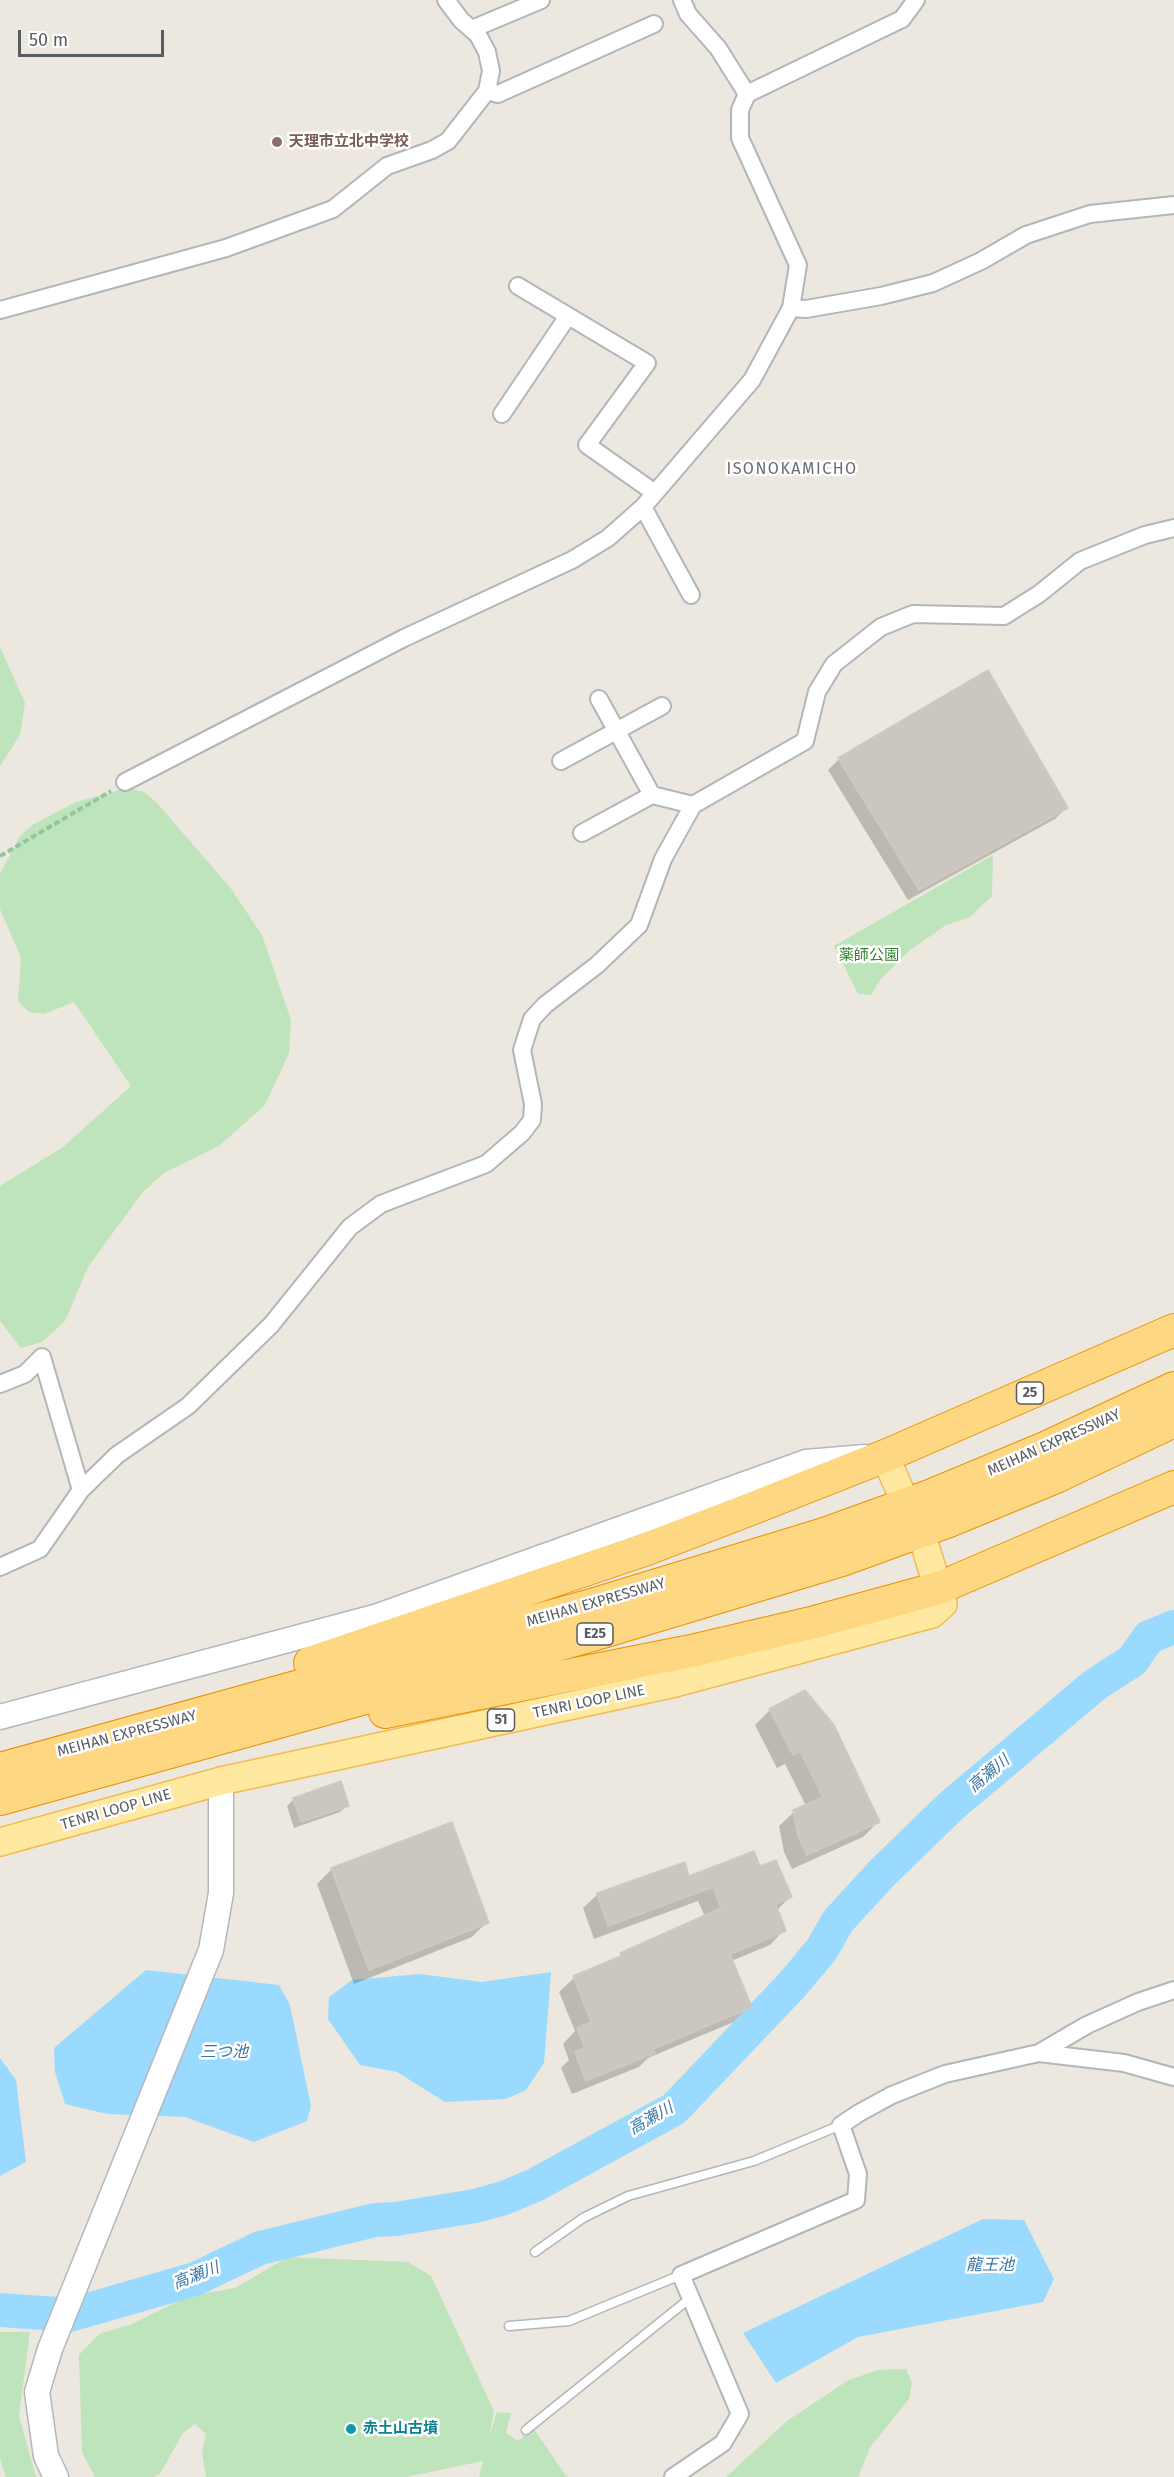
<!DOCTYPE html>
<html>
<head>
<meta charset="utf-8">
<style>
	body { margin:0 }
	#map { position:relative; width:1174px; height:2477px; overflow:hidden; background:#ece8df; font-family:"Fira Sans",sans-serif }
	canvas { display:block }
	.scale { position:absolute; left:18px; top:30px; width:146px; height:27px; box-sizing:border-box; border:3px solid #585c61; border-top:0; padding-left:8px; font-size:18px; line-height:21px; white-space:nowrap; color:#585c61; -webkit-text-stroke:4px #fff; paint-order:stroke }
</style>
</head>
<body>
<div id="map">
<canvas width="1174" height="2477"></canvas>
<div class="scale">50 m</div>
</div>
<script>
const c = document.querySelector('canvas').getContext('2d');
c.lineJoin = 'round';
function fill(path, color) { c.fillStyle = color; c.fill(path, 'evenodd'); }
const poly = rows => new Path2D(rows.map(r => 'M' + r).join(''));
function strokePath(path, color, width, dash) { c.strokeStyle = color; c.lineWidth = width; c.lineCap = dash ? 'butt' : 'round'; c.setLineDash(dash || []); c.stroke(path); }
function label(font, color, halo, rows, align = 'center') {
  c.font = font + ' "Fira Sans","Noto Sans JP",sans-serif'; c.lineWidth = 5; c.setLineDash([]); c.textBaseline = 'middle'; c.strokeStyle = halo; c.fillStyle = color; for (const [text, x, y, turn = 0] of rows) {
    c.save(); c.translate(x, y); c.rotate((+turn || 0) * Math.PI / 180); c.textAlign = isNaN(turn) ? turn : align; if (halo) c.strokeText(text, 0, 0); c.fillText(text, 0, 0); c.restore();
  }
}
const green = poly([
	[0,647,25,703,20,735,0,766],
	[128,788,144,792,156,802,229,886,262,935,291,1020,289,1053,265,1105,219,1146,164,1173,142,1193,88,1267,65,1321,42,1342,21,1348,0,1321,0,1186,63,1147,131,1086,74,1002,44,1014,29,1012,18,1001,21,958,0,909,0,874,20,836,32,825,76,802],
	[993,855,992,896,970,917,946,925,909,951,880,980,871,995,858,994,834,946],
	[288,2257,408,2262,431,2276,494,2411,489,2438,497,2412,511,2413,506,2433,518,2441,533,2428,567,2477,479,2477,483,2461,406,2477,206,2477,202,2452,206,2434,195,2424,183,2433,160,2474,154,2477,95,2477,82,2452,79,2355,99,2334,132,2324,189,2296,235,2288],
	[0,2332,30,2332,19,2416,36,2477,6,2477,0,2458],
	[906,2369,912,2383,909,2399,871,2446,858,2477,726,2477,787,2421,847,2381,877,2370]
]);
const water = poly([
	[146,1970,279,1985,290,2005,311,2106,307,2121,254,2142,185,2117,107,2114,65,2104,55,2072,54,2048],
	[551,1972,544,2063,526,2090,506,2099,445,2102,397,2072,360,2065,328,2019,329,1997,352,1980,420,1974,482,1982],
	[0,2058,16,2080,26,2162,0,2176],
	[983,2219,1024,2220,1054,2279,1043,2302,858,2337,776,2383,743,2333]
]);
const shadow = poly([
	[839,759,1066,808,1055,819,908,900,828,770],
	[770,1710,878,1822,863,1837,792,1869,784,1852,779,1826,794,1812,806,1806,785,1764,777,1768,755,1725],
	[294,1799,348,1805,340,1812,294,1828,287,1806],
	[760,1868,791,1896,777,1910,784,1930,770,1945,731,1961,750,2007,736,2021,648,2058,639,2067,572,2094,561,2068,569,2060,563,2044,575,2031,559,1992,574,1978,705,1917,698,1901,594,1939,583,1908,598,1894],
	[332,1869,487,1922,472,1937,354,1984,317,1884]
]);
const river = poly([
	[0,2310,70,2315,195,2279,260,2248,375,2220,396,2219,475,2206,504,2198,535,2185,674,2109,792,1985,822,1949,838,1921,882,1873,951,1806,1096,1684,1132,1661,1149,1637,1174,1627]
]);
const building = poly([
	[988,670,1068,808,919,890,838,758,988,670],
	[805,1690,834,1725,880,1822,807,1855,798,1836,793,1810,823,1797,800,1751,793,1755,769,1709,805,1690],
	[341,1781,349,1806,301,1822,293,1798,341,1781],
	[452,1822,489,1923,369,1970,331,1868,452,1822],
	[754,1851,760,1866,776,1860,792,1897,776,1904,786,1931,730,1954,752,2007,653,2049,655,2053,586,2081,575,2052,585,2048,577,2028,591,2022,573,1976,621,1956,620,1953,721,1908,713,1887,608,1926,597,1893,685,1862,689,1876,754,1851]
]);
const path = poly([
	[0,856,111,791]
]);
const lane = poly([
	[535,2252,583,2218,628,2196,754,2161,841,2125],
	[509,2326,569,2321,681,2275],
	[526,2430,689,2299]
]);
const street = poly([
	[682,0,688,14,718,48,747,94],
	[472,29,541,0],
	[487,91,498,94,654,24],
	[518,286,647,363,587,445,655,493],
	[791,308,806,309,881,296,933,283,981,261,1026,235,1090,214,1174,205],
	[0,310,226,248,333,209,387,166,432,150,448,141,487,91,491,71,487,52,478,35,461,20,446,0],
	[502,414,568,316],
	[643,507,691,595],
	[599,699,652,795,693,805],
	[561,761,662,706],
	[125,782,404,638,572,560,608,538,643,507,752,380,791,308,798,265,740,138,740,110,747,94,902,19,916,0],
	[582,833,652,795],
	[0,1384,25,1374,42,1357,81,1490],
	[0,1567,40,1549,81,1490,117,1455,188,1406,271,1325,350,1227,381,1204,486,1164,522,1133,532,1120,533,1104,522,1050,532,1019,545,1005,597,965,639,925,663,859,693,805,805,741,817,692,834,664,881,627,913,614,1004,616,1039,594,1080,561,1145,535,1174,528],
	[1039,2053,1124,2063,1174,2077],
	[673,2477,723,2443,740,2414,681,2275,856,2200,858,2174,841,2125,859,2113,892,2095,945,2074,1039,2053,1087,2025,1138,2002,1174,1990]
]);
const secondary = poly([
	[0,1717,378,1616,806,1462,865,1457],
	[56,2477,46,2456,37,2392,50,2349,211,1950,221,1893,221,1781]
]);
const primary = poly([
	[885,1456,899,1488],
	[0,1842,221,1781,675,1683,932,1614,943,1604,926,1549]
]);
const highway = poly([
	[310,1663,647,1549,756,1507,885,1456,1174,1330],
	[385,1712,691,1651,815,1622,939,1588,1174,1487],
	[0,1769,585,1607,824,1534,932,1495,1045,1448,1174,1388],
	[0,1799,596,1634,842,1560,949,1521,1056,1477,1174,1421]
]);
const markers = [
	[277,142,6,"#8d6e63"],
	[351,2429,6,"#0f9aa8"]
];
const shields = [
	[1030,1393,27],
	[595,1634,36],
	[501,1720,27]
];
const shieldNames = [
	["25",1030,1393],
	["E25",595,1634],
	["51",501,1720]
];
const educationNames = [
	["天理市立北中学校",289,142]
];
const parkNames = [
	["薬師公園",869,956]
];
const streetNames = [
	["MEIHAN EXPRESSWAY",1054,1443,-24],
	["MEIHAN EXPRESSWAY",596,1603,-16],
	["TENRI LOOP LINE",589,1702,-12],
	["MEIHAN EXPRESSWAY",127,1734,-15],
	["TENRI LOOP LINE",116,1810,-16]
];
const cultureNames = [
	["赤土山古墳",363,2429]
];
const neighbourhoodNames = [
	["ISONOKAMICHO",792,470]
];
const waterNames = [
	["高瀬川",989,1774,-40],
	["三つ池",224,2053],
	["高瀬川",651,2119,-30],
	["龍王池",990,2266],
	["高瀬川",196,2276,-21]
];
fill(green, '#bde4ba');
fill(water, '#9bdaff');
fill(shadow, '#0003');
strokePath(river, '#9bdaff', 34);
fill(building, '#cbc6c0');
strokePath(building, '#d0c9bd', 1.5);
strokePath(lane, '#b2b6ba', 11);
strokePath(street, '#b2b6ba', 20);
strokePath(secondary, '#b3b7bd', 27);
strokePath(primary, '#f3ba51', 30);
strokePath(highway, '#ea9100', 34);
strokePath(path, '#93c59e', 4, [6, 3]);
strokePath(lane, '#fff', 8);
strokePath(street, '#fff', 16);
strokePath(secondary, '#fff', 24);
strokePath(primary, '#ffe9a0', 27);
strokePath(highway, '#fed783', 32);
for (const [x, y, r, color] of markers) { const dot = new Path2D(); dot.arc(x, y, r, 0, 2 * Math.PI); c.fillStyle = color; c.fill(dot); strokePath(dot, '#fff', 2); }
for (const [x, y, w] of shields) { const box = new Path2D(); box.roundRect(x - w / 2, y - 11, w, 22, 4.5); c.fillStyle = '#fff'; c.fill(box); strokePath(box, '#585c61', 1.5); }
label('bold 14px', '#585c61', null, shieldNames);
label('bold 15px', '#785e54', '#fff', educationNames, 'left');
label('15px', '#358433', '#fff', parkNames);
label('15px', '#585c61', '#fff', streetNames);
label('bold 15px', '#0d838f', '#fff', cultureNames, 'left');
c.letterSpacing = '1.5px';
label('16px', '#696e73', '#fff', neighbourhoodNames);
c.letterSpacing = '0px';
label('italic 16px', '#3776a8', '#fff', waterNames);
</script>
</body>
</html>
